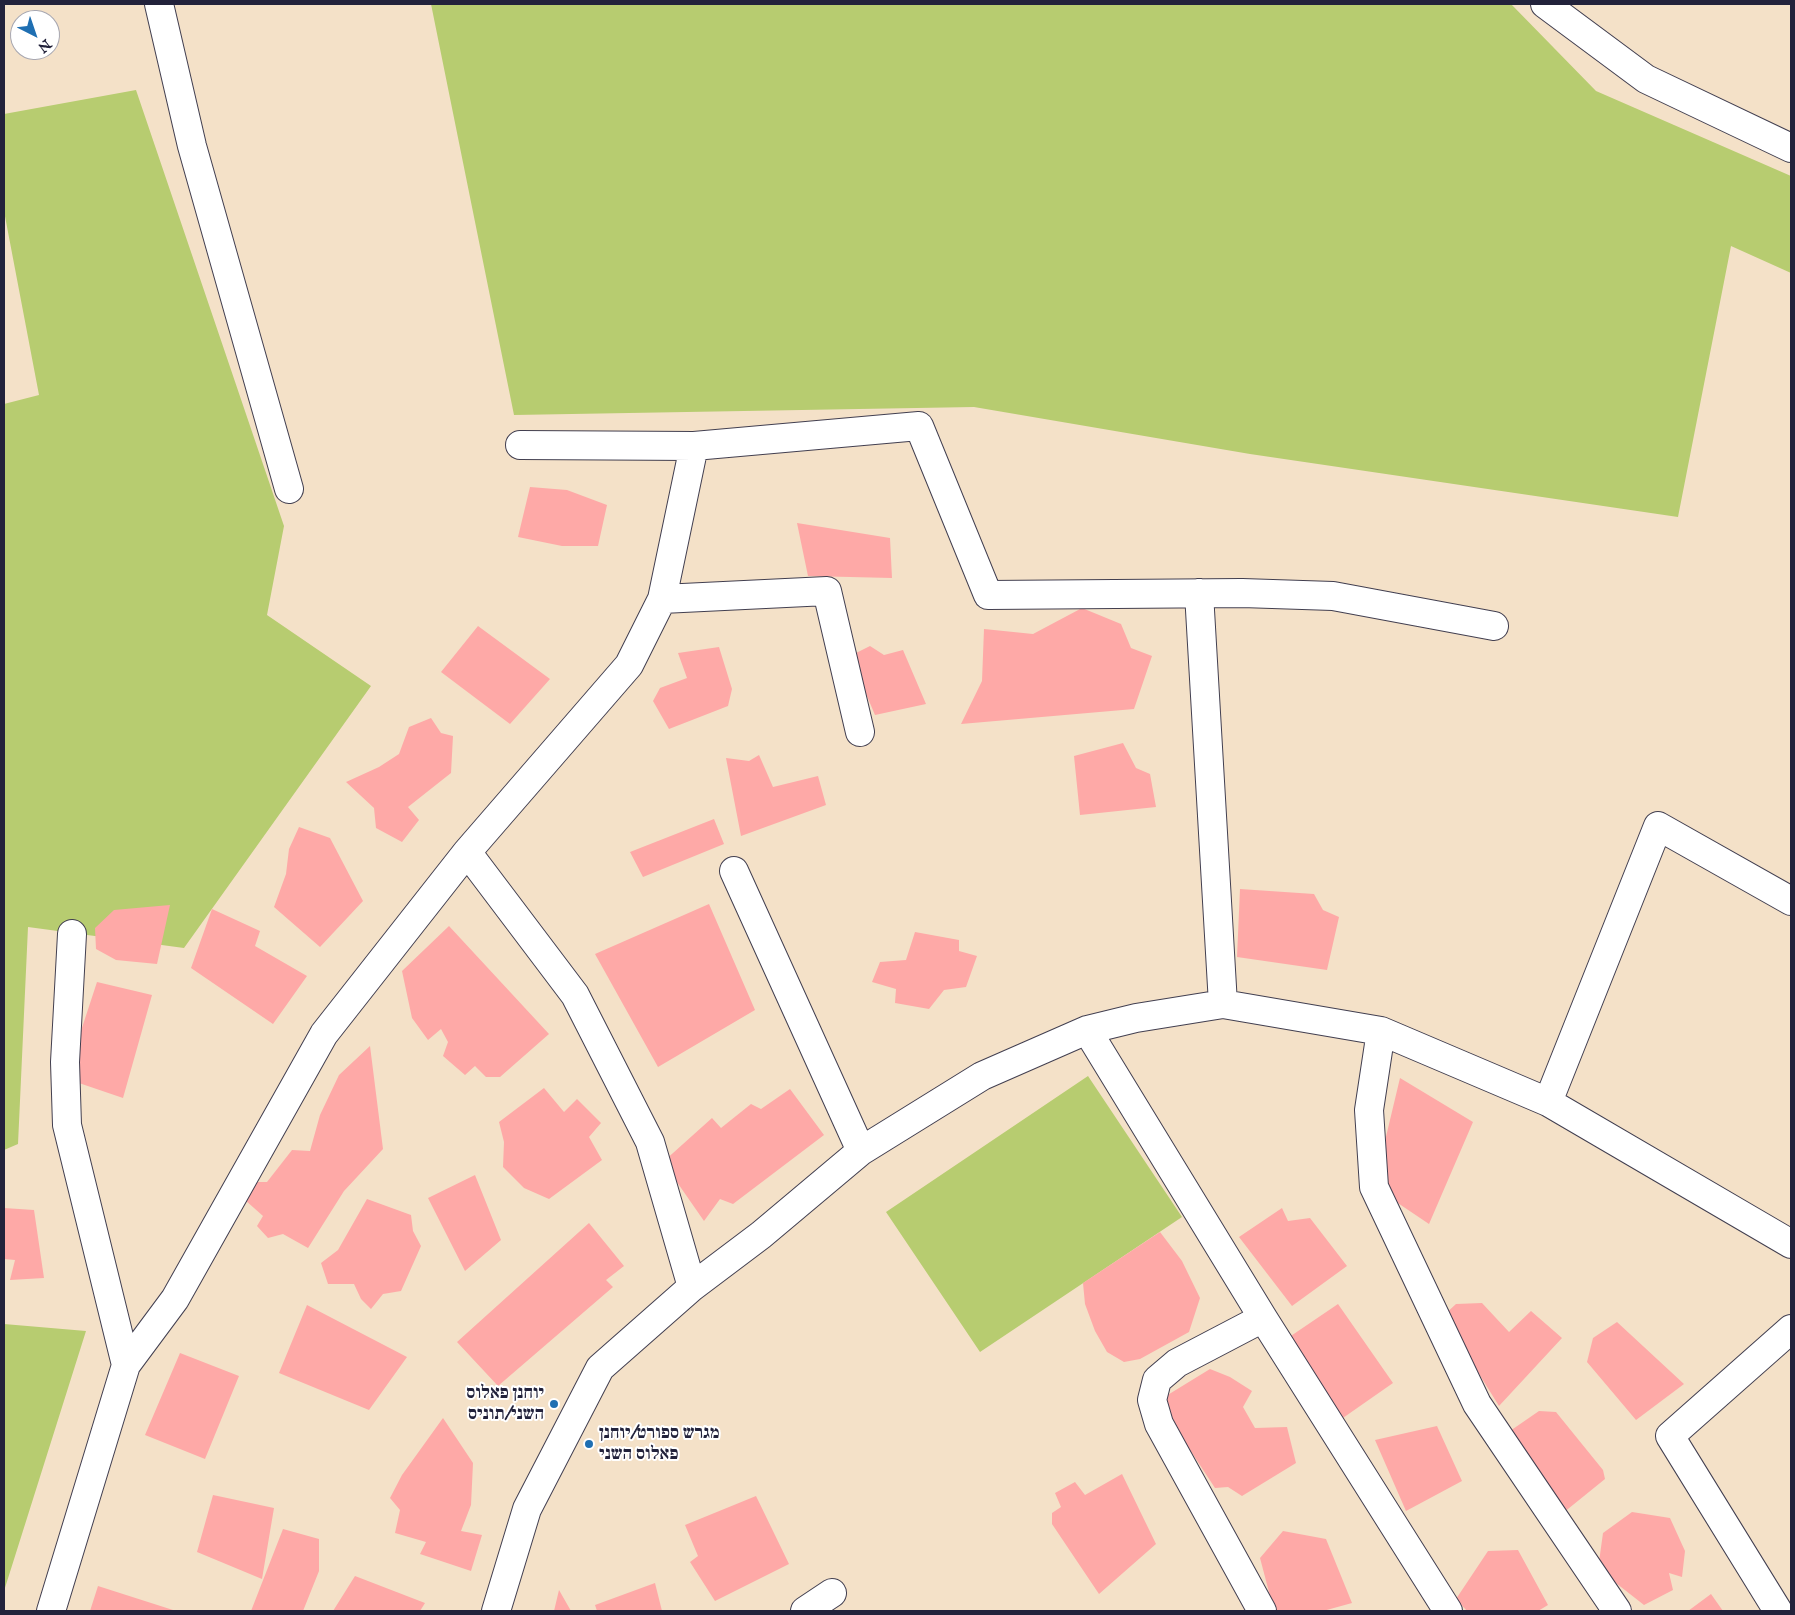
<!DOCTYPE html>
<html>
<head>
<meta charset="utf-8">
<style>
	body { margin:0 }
	#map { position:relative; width:1795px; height:1615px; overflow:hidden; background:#f4e1c8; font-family:"IM FELL English",serif }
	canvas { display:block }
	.frame { position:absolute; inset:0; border:5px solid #22223b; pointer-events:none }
	.north { position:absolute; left:10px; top:10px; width:50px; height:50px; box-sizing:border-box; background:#fff; border:1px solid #a7a7b1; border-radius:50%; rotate:139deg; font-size:14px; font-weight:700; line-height:20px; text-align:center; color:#22223b }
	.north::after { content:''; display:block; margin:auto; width:18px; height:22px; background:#1f6fb2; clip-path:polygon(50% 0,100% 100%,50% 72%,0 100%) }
</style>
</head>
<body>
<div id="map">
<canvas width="1795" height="1615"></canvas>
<div class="frame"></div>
<div class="north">N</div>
</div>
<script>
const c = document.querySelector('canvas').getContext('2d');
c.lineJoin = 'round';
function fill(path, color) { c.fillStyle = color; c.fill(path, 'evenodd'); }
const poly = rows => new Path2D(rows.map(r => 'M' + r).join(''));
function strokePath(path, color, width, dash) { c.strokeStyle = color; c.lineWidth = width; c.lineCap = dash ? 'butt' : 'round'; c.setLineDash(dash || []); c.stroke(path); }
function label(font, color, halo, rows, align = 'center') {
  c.font = font + ' "IM FELL English","Frank Ruhl Libre",serif'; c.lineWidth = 4; c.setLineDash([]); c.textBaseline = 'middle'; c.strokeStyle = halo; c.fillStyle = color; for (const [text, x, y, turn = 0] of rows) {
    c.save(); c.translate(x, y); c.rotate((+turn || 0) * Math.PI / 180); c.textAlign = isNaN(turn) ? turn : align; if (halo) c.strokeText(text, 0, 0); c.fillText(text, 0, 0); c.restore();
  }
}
const green = poly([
	[431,4,1511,4,1596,91,1791,176,1791,273,1731,246,1678,517,1250,454,974,407,514,415],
	[136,90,284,526,267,615,371,686,184,948,28,927,18,1144,4,1150,4,404,39,395,4,211,4,114],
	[1088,1076,1182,1217,980,1352,886,1212],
	[4,1324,86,1331,4,1591]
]);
const building = poly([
	[530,487,567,490,607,505,598,546,562,546,518,537],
	[797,523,890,538,892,578,808,576],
	[1082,608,1121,624,1131,648,1152,656,1134,709,961,724,982,681,984,629,1033,634],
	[478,626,550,679,510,724,441,672],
	[870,646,884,655,903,650,926,704,875,715,850,656],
	[719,647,732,689,728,706,669,729,653,701,660,688,687,678,678,653],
	[431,718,441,733,453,736,451,773,408,807,419,820,402,842,376,828,374,808,346,782,379,767,399,754,409,727],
	[1123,743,1136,768,1150,774,1156,807,1080,815,1074,756],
	[759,755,773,787,818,776,826,805,741,836,726,758,749,761],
	[714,819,724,844,643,877,630,852],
	[299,827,330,838,363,901,320,947,274,907,286,874,289,849],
	[1240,889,1314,894,1323,910,1339,917,1327,970,1237,957],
	[709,904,755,1010,658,1067,595,954],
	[170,905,157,964,116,960,96,949,95,928,114,910],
	[212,909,260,931,255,946,307,976,273,1024,191,968],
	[449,926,549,1034,500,1077,486,1077,475,1066,465,1075,443,1056,448,1042,441,1029,428,1040,412,1018,402,971],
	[915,932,959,940,959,951,977,956,966,987,944,990,929,1009,895,1003,896,989,872,982,880,962,906,960],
	[97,982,152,995,123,1098,76,1082,78,1040],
	[370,1046,383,1149,344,1191,308,1248,283,1234,268,1238,257,1226,263,1216,236,1192,241,1182,267,1182,292,1150,310,1151,320,1115,339,1075],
	[1400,1078,1473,1122,1429,1224,1374,1187],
	[544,1088,564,1112,577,1099,601,1123,589,1137,602,1160,549,1199,524,1188,503,1167,504,1142,499,1122],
	[790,1089,824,1135,733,1204,720,1199,704,1221,663,1162,712,1118,721,1128,751,1104,761,1109],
	[475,1175,501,1240,465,1271,428,1198],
	[367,1199,411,1215,413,1231,421,1246,401,1291,383,1294,371,1309,361,1299,354,1284,328,1284,321,1263,338,1250],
	[4,1208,34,1210,44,1278,10,1280,15,1260,4,1259],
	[1282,1208,1288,1221,1310,1218,1347,1266,1292,1306,1239,1237],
	[589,1223,624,1266,606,1280,613,1287,498,1386,457,1342],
	[1160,1232,1182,1261,1200,1298,1189,1332,1140,1359,1124,1362,1107,1352,1095,1331,1085,1304,1083,1283],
	[1482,1303,1509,1332,1531,1311,1562,1338,1499,1406,1443,1316,1456,1304],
	[1338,1304,1393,1383,1340,1420,1279,1344],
	[307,1305,407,1357,369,1410,279,1373],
	[1617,1322,1684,1384,1636,1420,1587,1362,1593,1338],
	[180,1353,239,1376,205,1459,145,1435],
	[1210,1369,1230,1377,1252,1391,1243,1407,1255,1428,1287,1427,1296,1463,1242,1496,1228,1487,1215,1488,1173,1424,1166,1396],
	[1539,1411,1556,1412,1603,1470,1605,1479,1563,1513,1510,1431],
	[443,1418,473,1463,471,1505,461,1531,482,1535,471,1571,420,1554,426,1542,395,1533,400,1510,390,1498,402,1475],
	[1437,1426,1462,1481,1406,1511,1375,1440],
	[1122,1474,1156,1544,1099,1594,1052,1524,1052,1513,1061,1507,1055,1493,1075,1482,1085,1495],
	[213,1495,274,1508,262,1579,197,1552],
	[756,1496,789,1564,715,1601,690,1562,698,1556,685,1525],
	[1632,1512,1670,1518,1685,1551,1682,1577,1669,1573,1673,1590,1644,1605,1598,1569,1603,1533],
	[283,1529,319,1539,319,1571,303,1611,251,1611],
	[1283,1531,1326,1539,1352,1603,1323,1611,1274,1611,1260,1558],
	[1518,1550,1548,1605,1538,1611,1467,1611,1456,1599,1488,1551],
	[355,1576,425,1603,420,1611,333,1611],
	[655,1583,662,1611,597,1611,595,1605],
	[98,1586,173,1610,172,1611,90,1611],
	[559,1590,571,1611,554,1611],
	[1711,1594,1723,1611,1688,1611]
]);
const minor = poly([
	[159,4,192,146,289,489],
	[1545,4,1646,79,1791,148],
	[694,446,919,426,988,595,1242,593,1333,596,1494,626],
	[1199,593,1223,1004],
	[662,599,827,591,860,732],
	[467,852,629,665,662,599,694,446,520,445],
	[734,871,861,1151],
	[72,934,65,1062,67,1125,126,1365],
	[1087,1030,1263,1318,1448,1611],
	[1381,1031,1369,1110,1374,1187,1477,1404,1617,1611],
	[1548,1102,1658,826,1791,901],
	[51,1611,126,1365,175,1299,324,1034,467,852,575,995,650,1142,692,1287],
	[496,1611,527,1509,600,1368,692,1287,761,1235,861,1151,982,1076,1087,1030,1136,1018,1223,1004,1381,1031,1548,1102,1791,1244],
	[805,1611,832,1593],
	[1262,1611,1159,1424,1152,1400,1157,1380,1177,1363,1263,1318],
	[1778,1611,1670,1436,1791,1329]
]);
const markers = [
	[554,1404,5,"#1f6fb2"],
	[589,1444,5,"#1f6fb2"]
];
const poiNames = [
	["יוחנן פאלוס",544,1394],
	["השני/תוניס",544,1415],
	["מגרש ספורט/יוחנן",599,1434,"left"],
	["פאלוס השני",599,1455,"left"]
];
fill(green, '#b7cc70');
fill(building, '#fea9a7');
strokePath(minor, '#423f50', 30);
strokePath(minor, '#fff', 28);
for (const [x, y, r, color] of markers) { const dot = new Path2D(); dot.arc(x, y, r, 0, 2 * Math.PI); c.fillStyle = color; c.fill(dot); strokePath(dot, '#fff', 2); }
label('bold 18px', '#22223b', '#fff', poiNames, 'right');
</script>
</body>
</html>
